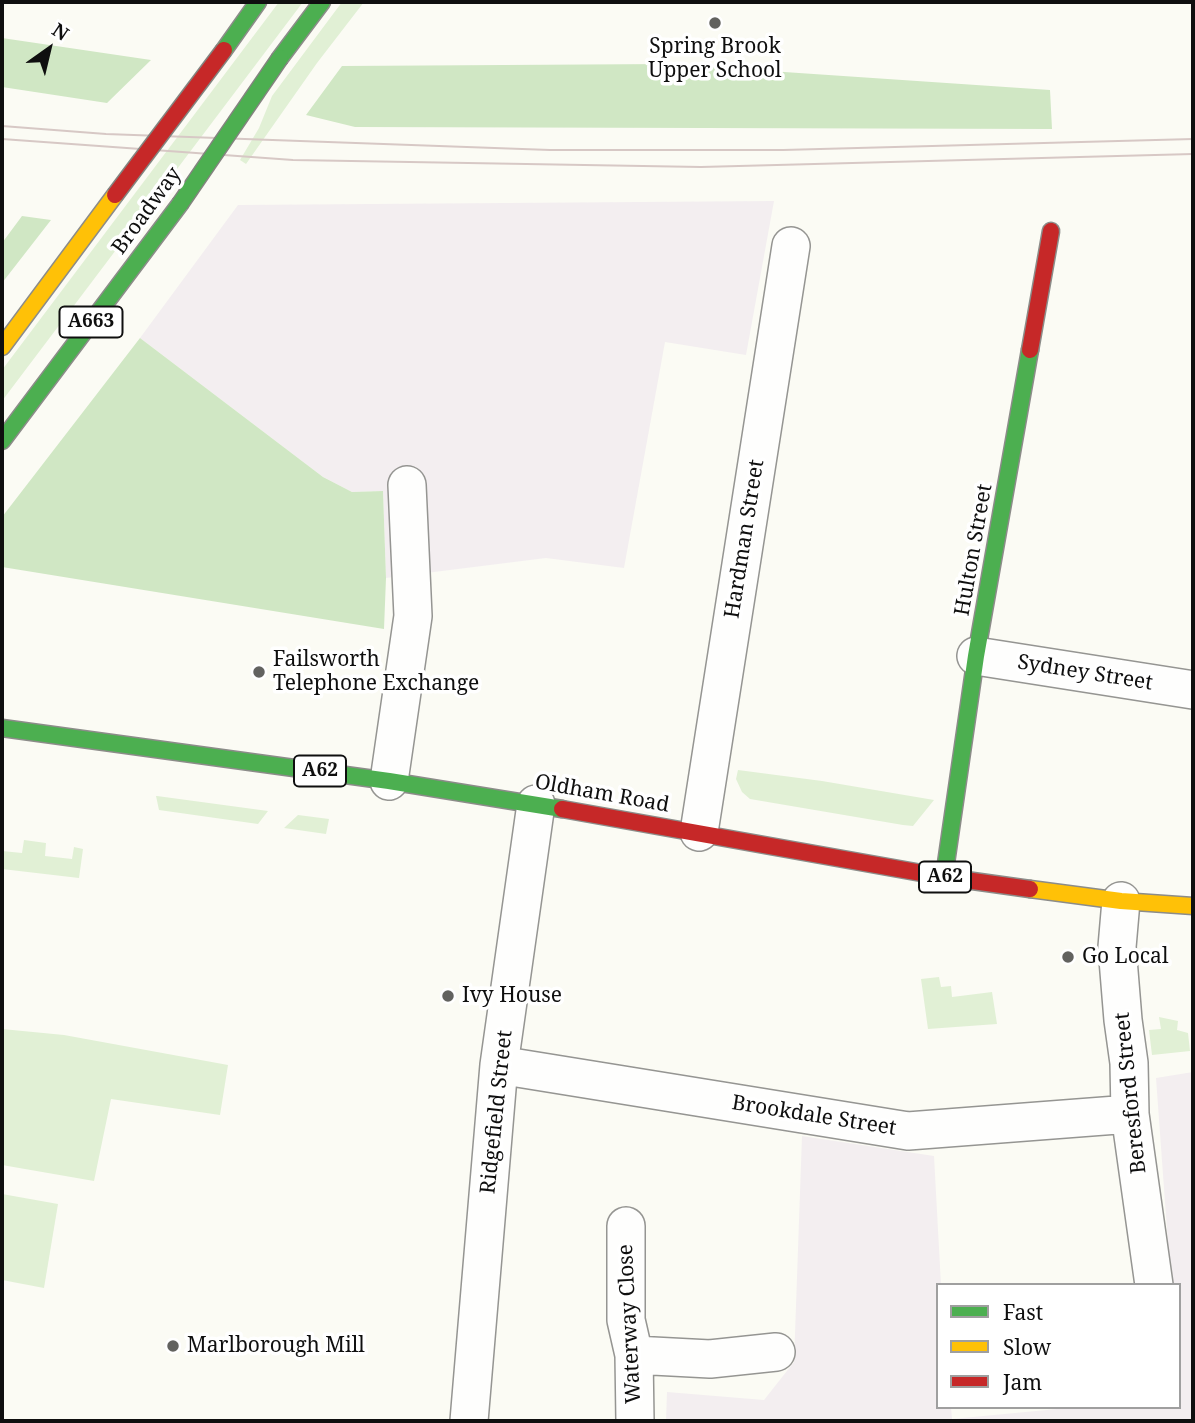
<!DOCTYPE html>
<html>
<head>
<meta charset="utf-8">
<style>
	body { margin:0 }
	#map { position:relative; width:1195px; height:1423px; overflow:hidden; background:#fbfbf4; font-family:"Noto Serif",serif }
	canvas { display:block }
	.frame { position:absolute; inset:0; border:4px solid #0f0f0f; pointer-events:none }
	.legend { position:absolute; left:936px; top:1283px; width:245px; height:126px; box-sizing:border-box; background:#fff; border:2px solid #9f9f9f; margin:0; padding:9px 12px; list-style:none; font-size:21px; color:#0f0f0f }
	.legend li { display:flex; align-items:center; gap:14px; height:35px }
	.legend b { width:35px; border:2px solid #9f9f9f }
	.north { position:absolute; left:14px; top:14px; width:70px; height:70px; -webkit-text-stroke:5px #fff; paint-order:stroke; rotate:34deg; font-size:19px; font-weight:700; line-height:28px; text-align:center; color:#0f0f0f }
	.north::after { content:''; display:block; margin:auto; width:24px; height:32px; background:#0f0f0f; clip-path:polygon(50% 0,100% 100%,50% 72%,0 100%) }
</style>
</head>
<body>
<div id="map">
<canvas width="1195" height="1423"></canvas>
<div class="frame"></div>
<ul class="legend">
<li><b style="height:9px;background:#4caf50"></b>Fast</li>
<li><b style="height:9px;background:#ffc107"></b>Slow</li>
<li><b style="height:9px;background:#c62828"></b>Jam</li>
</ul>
<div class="north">N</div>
</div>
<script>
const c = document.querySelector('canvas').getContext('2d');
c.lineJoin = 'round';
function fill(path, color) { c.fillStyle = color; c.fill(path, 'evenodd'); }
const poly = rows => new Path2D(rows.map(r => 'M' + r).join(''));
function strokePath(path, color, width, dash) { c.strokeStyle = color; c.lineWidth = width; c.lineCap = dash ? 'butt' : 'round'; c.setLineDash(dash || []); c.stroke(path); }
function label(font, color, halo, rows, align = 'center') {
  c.font = font + ' "Noto Serif",serif'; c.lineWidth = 7; c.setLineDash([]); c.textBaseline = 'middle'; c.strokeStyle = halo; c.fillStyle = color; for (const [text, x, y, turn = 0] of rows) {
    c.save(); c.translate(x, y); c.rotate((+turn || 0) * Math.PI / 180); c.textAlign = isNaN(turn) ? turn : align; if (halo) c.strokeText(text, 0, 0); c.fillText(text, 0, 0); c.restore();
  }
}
const industrial = poly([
	[774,201,746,355,665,342,624,568,546,558,386,578,383,491,352,492,323,477,140,338,238,205],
	[1193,1072,1193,1421,666,1421,667,1392,764,1400,794,1362,802,1136,934,1156,941,1285,938,1285,938,1407,951,1407,952,1419,1078,1407,1179,1407,1179,1285,1171,1285,1156,1078]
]);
const green = poly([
	[279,2,303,2,2,401,2,370],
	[342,2,364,2,317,63,246,164,240,160,259,128,272,96],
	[738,770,822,781,934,800,913,826,903,825,750,799,742,792,736,779],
	[156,796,157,796,268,811,258,824,159,810],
	[298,815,329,819,326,834,284,828],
	[24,840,46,843,45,856,72,859,74,847,83,849,79,878,2,869,2,851,22,853],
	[939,977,941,987,951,986,952,997,992,992,997,1024,928,1029,921,979],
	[1159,1017,1178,1021,1177,1030,1188,1033,1190,1051,1152,1055,1149,1030,1161,1029],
	[2,1029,64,1035,228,1065,220,1115,111,1099,94,1181,2,1165],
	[2,1194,58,1204,44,1288,2,1280]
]);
const forest = poly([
	[2,38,151,60,107,103,2,87],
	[666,64,1050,90,1052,129,355,127,306,115,342,66],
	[22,216,51,220,2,283,2,243],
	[140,338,323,477,352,492,383,491,386,578,384,629,2,567,2,517]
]);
const street = poly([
	[976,656,1193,690],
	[389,781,413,616,407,485],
	[699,832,791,246],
	[1121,901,1117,947,1123,1020,1129,1063,1130,1114,1154,1285],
	[499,1065,908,1131,1130,1114],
	[626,1226,626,1320,634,1355,635,1421],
	[634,1355,710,1359,776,1352],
	[469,1421,499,1065,536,804]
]);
const fast = poly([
	[224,50,258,2],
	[280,58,322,2],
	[2,441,180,204],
	[2,728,389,781,562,809],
	[944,877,976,656,1030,350]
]);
const slow = poly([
	[2,347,115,195],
	[1030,889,1121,901,1193,906]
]);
const jam = poly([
	[1030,350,1051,231],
	[562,809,944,877,1030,889]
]);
const tram = poly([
	[2,126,106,134,550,150,783,150,1193,139],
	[2,139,293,160,701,167,1193,154]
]);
const fastBridge = poly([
	[180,204,280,58]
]);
const jamBridge = poly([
	[115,195,224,50]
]);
const markers = [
	[715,23,7,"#62625f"],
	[259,672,7,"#62625f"],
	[1068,957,7,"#62625f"],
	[448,996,7,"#62625f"],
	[173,1346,7,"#62625f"]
];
const shields = [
	[91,322,63],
	[320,771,52],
	[945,877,52]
];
const shieldNames = [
	["A663",91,322],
	["A62",320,771],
	["A62",945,877]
];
const poiNames = [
	["Spring Brook",715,47,"center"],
	["Upper School",715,71,"center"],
	["Failsworth",273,660],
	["Telephone Exchange",273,684],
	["Go Local",1082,957],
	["Ivy House",462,996],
	["Marlborough Mill",187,1346]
];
const streetNames = [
	["Broadway",147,211,-54],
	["Hardman Street",745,539,-81],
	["Hulton Street",974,550,-80],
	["Sydney Street",1085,673,9],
	["Oldham Road",602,794,10],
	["Beresford Street",1131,1093,-96],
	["Ridgefield Street",497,1112,-84],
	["Brookdale Street",814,1116,9],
	["Waterway Close",630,1324,-93]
];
fill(industrial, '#f3eef0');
fill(green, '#e1f0d5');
fill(forest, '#d0e7c4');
strokePath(street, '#959592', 40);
strokePath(fast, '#8c8c89', 19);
strokePath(slow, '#8c8c89', 19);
strokePath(jam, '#8c8c89', 19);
strokePath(street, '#fefefd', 37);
strokePath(fast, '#4caf50', 16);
strokePath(slow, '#ffc107', 16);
strokePath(jam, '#c62828', 16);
strokePath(tram, '#d7c8c5', 2);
strokePath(fastBridge, '#83837f', 19, []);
strokePath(jamBridge, '#83837f', 19, []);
strokePath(fastBridge, '#4caf50', 16);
strokePath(jamBridge, '#c62828', 16);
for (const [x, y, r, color] of markers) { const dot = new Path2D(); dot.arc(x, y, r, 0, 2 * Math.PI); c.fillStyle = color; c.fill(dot); strokePath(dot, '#fff', 2.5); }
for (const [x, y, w] of shields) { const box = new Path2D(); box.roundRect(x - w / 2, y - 15.5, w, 31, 5); c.fillStyle = '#fff'; c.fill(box); strokePath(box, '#0f0f0f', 2); }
label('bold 19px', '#0f0f0f', null, shieldNames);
label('21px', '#0f0f0f', '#fff', poiNames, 'left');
label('21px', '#0f0f0f', '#fff', streetNames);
</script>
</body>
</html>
